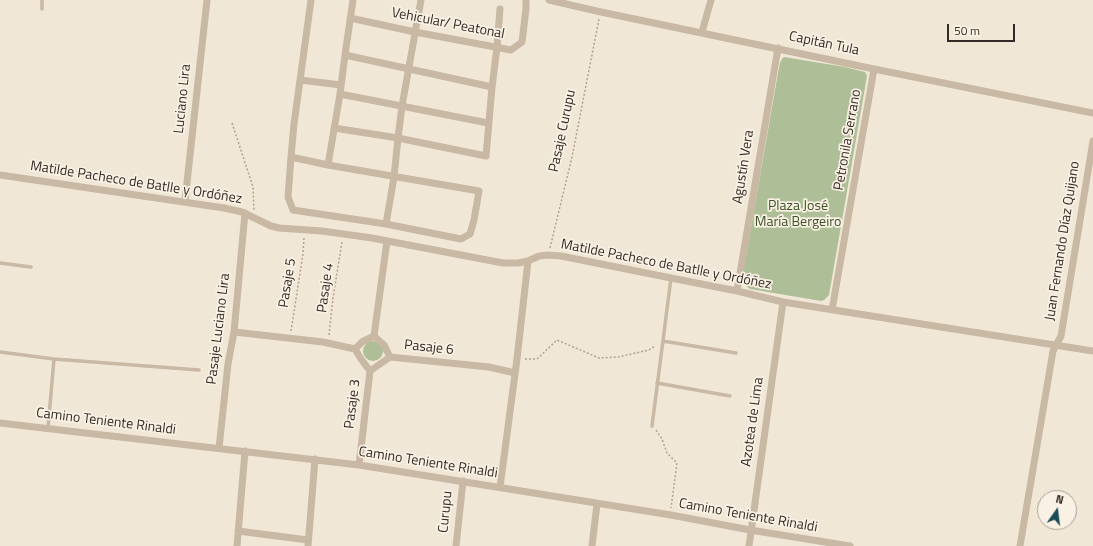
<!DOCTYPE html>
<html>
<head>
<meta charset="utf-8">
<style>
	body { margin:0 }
	#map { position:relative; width:1093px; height:546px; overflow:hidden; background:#f1e7d7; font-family:"Titillium Web",sans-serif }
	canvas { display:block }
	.north { position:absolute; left:1037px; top:490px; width:40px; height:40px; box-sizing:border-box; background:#f9f1e4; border:1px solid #aaa298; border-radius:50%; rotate:14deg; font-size:11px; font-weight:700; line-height:16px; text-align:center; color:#342b26 }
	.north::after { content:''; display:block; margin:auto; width:14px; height:18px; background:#1b4c55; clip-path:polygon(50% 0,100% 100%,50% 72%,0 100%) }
	.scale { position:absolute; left:947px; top:24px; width:68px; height:18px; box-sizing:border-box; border:2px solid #342b26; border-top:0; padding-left:5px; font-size:12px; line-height:14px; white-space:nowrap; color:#342b26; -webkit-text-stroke:3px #f9f1e4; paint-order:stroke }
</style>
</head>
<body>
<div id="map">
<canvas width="1093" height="546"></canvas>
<div class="north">N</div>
<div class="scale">50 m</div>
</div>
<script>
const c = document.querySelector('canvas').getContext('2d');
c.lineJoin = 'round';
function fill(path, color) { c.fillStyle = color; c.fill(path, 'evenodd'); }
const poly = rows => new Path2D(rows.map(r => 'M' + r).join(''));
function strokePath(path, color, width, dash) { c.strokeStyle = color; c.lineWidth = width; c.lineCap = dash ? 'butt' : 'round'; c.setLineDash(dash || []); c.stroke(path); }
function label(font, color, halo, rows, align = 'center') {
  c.font = font + ' "Titillium Web",sans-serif'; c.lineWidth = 3.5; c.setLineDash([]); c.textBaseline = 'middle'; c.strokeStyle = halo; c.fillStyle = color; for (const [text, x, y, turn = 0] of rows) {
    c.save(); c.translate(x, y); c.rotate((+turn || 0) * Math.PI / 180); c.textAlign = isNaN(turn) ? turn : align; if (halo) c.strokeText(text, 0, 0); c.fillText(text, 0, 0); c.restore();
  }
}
const green = poly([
	[784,57,845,67,865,72,867,76,829,295,824,300,821,301,750,289,744,284,742,279,778,73,780,63,782,59],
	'363 351a10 10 0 1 1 20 0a10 10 0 1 1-20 0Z'
]);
const path = poly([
	[232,123,253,187,254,210],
	[550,248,572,157,599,19],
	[291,331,303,254,304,238],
	[329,335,333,298,342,242],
	[525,359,537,359,557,340,599,358,618,357,649,350,655,346],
	[656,430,662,439,667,453,677,463,671,508]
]);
const service = poly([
	[42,9,42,0],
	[0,263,31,267],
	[663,341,736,353],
	[0,352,54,359],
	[657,383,730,396],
	[652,426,671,278],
	[48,428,54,359,199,370]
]);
const minor = poly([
	[421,0,402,106,398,138,486,156,492,87,497,47,500,9],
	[549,0,601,12,874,69,1093,113],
	[350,18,415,32,511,50,522,42,526,9,526,0],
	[702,32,711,0],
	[345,55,492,87],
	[300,80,341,85],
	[340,94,488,123],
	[334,128,398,138,394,177,386,224],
	[291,157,294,124,311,0],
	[328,165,291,157,288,197,293,210,386,224,461,239,470,234,474,220,479,191,328,165,340,94,345,55,353,0],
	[0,175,224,208,242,212,271,226,279,228,322,231,372,238,503,263,518,263,528,261,539,256,548,255,561,256,671,278,737,291,783,302,1093,351],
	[185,201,207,0],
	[737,291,778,48],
	[832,310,874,69],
	[234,332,323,342,355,349,362,342,374,336,384,345,390,357,489,367,515,373],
	[374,336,387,241],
	[355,349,361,359,370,371],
	[0,423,359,465,671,515,750,530,850,546],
	[219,448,228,364,234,332,245,213],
	[359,465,370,371,390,357],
	[500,487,517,359,528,261],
	[238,531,308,540],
	[237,546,245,451],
	[308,546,315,459],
	[456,546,463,481],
	[592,546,597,504],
	[749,546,783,302],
	[1020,546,1053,351,1061,336,1093,141]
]);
const streetNames = [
	["Vehicular/ Peatonal",448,24,11],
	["Capitán Tula",824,44,12],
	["Luciano Lira",183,99,-84],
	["Pasaje Curupu",563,131,-78],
	["Petronila Serrano",848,140,-80],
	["Agustín Vera",744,167,-81],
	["Matilde Pacheco de Batlle y Ordóñez",136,183,9],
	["Juan Fernando Díaz Quijano",1063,241,-81],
	["Matilde Pacheco de Batlle y Ordóñez",666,265,11],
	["Pasaje 5",288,283,-81],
	["Pasaje 4",326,288,-82],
	["Pasaje Luciano Lira",219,329,-83],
	["Pasaje 6",429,348,6],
	["Pasaje 3",353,404,-83],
	["Camino Teniente Rinaldi",106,422,7],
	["Azotea de Lima",753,422,-82],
	["Camino Teniente Rinaldi",428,463,9],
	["Curupu",446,512,-84],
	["Camino Teniente Rinaldi",748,516,10]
];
const parkNames = [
	["Plaza José",798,207],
	["María Bergeiro",798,223]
];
fill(green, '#aebf98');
strokePath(path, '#b4a28e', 1.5, [2, 2]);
strokePath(service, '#c8b8a4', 3.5);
strokePath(minor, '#c8b8a4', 7);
label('14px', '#342b26', '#f9f1e4', streetNames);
label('14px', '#3f5229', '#f9f1e4', parkNames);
</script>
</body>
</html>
